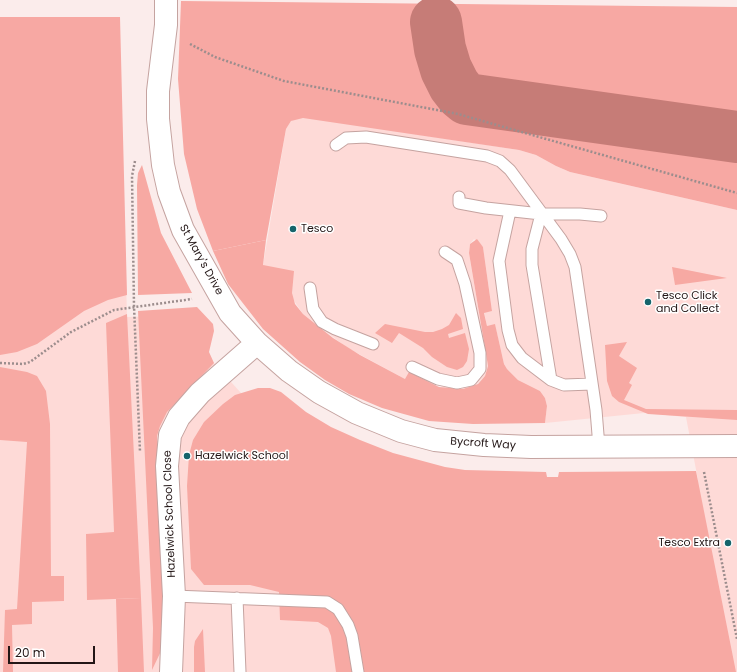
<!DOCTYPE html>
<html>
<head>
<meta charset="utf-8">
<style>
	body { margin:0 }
	#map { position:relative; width:737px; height:672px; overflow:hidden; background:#fbeceb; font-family:Poppins,sans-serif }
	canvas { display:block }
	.scale { position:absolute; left:8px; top:646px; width:87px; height:18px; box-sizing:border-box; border:2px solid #231616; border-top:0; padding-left:5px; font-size:12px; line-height:14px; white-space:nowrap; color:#231616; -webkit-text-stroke:3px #fff; paint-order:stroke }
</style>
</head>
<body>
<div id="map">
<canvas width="737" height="672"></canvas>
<div class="scale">20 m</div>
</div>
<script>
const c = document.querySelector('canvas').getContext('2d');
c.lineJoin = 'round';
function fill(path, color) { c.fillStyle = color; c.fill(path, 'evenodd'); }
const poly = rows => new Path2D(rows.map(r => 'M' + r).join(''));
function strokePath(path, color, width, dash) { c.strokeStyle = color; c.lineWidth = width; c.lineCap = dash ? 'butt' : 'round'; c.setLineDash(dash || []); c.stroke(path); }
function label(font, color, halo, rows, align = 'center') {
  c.font = font + ' Poppins,sans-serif'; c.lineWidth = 3; c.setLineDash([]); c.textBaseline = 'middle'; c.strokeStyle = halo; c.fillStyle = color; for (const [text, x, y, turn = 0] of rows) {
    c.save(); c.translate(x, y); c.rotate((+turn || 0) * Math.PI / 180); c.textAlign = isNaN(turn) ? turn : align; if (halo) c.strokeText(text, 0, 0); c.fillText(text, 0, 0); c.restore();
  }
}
const built = poly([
	[296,118,312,118,519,150,536,155,556,166,570,172,737,210,737,672,0,672,0,331,125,240,127,317,158,316,201,358,214,363,241,393,264,414,450,479,698,480,686,417,644,413,545,423,547,406,545,398,540,391,518,380,507,369,504,364,495,325,487,326,484,312,492,311,483,247,474,239,470,244,469,253,488,366,485,376,474,387,463,389,446,388,425,381,405,379,346,347,303,314,292,298,292,286,263,265,286,129,291,121]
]);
const green = poly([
	[142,165,161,233,192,293,138,295,137,185,138,173],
	[477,239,483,247,492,311,484,313,487,326,495,324,504,364,507,369,518,380,540,391,545,398,547,406,545,423,473,424,429,421,382,408,349,394,325,380,300,362,263,329,228,284,213,251,266,240,263,265,294,271,292,293,295,304,303,314,333,338,360,355,405,379,409,372,439,387,463,389,478,384,485,376,488,366,469,253,470,244],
	[672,267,727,278,675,285],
	[197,307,213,324,214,331,209,352,214,363,167,412,160,426,157,436,165,625,162,649,152,670,153,628,138,311],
	[456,313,461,318,463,329,448,334,449,338,465,333,469,349,467,361,463,367,457,370,447,367,432,357,423,348,399,333,392,343,375,333,385,324,425,332,433,332,442,329,449,325],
	[127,314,141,598,87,600,86,534,114,532,106,323],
	[627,342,619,356,637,368,629,383,632,385,624,400,646,409,737,410,737,420,648,414,619,402,612,396,607,381,605,345],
	[0,367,27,372,37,376,46,391,50,424,51,576,64,576,64,601,32,602,32,624,12,625,13,672,3,672,5,610,17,609,27,442,0,440],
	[258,388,270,388,281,392,306,412,331,427,360,440,393,453,445,467,465,470,546,472,547,477,558,477,559,472,696,471,736,672,336,672,331,636,328,628,318,622,280,620,279,592,250,585,204,585,191,569,187,486,189,455,193,440,204,422,223,404,235,395],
	[203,629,205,672,194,672,194,647,195,641]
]);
const forest = poly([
	[181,1,737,7,737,210,570,172,556,166,536,155,519,150,303,118,291,121,286,129,266,240,213,251,197,209,184,154,178,79],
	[0,17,120,17,127,295,108,300,84,311,37,344,17,352,0,355],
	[141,598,144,672,118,672,116,599]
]);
const river = poly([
	[436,22,440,49,446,69,454,85,461,94,467,99,737,137]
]);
const path = poly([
	[190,44,215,57,284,81,458,114,737,193],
	[135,161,132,176,134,306,140,452],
	[0,363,23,364,30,362,71,332,114,310,192,299],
	[704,472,737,639]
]);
const lane = poly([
	[336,145,346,138,366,137,487,156,500,161,510,170,561,239,570,254,575,267,596,410,599,447],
	[459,197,459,203,486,208,541,214,580,214,601,216],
	[510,211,499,261,508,330,512,345,522,358,551,380,564,385,592,384],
	[541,214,532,249,532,265,551,380],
	[310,288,313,309,322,322,335,329,373,344],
	[412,367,438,379,457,383,471,380,480,369,480,353,465,284,457,260,445,252],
	[174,596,327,602,338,609,348,625,352,636,358,672],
	[237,598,240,672]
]);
const street = poly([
	[166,0,166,25,158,91,158,119,163,165,169,192,183,230,230,313,257,343,289,371,319,392,357,413,401,431,435,440,484,445,531,447,737,446],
	[171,672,174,596,167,466,170,435,179,417,200,393,257,343]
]);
const markers = [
	[293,229,4,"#16646b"],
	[648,302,4,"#16646b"],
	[187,456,4,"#16646b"],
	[728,543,4,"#16646b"]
];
const poiNames = [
	["Tesco",301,229],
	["Tesco Click",656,296],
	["and Collect",656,309],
	["Hazelwick School",195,456],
	["Tesco Extra",720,543,"right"]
];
const streetNames = [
	["St Mary's Drive",201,260,61],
	["Bycroft Way",483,444,4],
	["Hazelwick School Close",170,514,-92]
];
fill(built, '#fedad7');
fill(green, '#f7a9a3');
fill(forest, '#f7a8a3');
strokePath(river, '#c67c77', 52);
strokePath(lane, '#c5a3a0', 13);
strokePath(street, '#c5a3a0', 24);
strokePath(path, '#9c8d8d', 2.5, [2, 2]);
strokePath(lane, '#fff', 11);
strokePath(street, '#fff', 22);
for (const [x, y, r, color] of markers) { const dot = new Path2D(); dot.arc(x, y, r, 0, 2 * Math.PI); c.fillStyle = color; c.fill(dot); strokePath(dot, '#fff', 1.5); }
label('11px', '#231616', '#fff', poiNames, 'left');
label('11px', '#231616', '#fff', streetNames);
</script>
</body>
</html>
